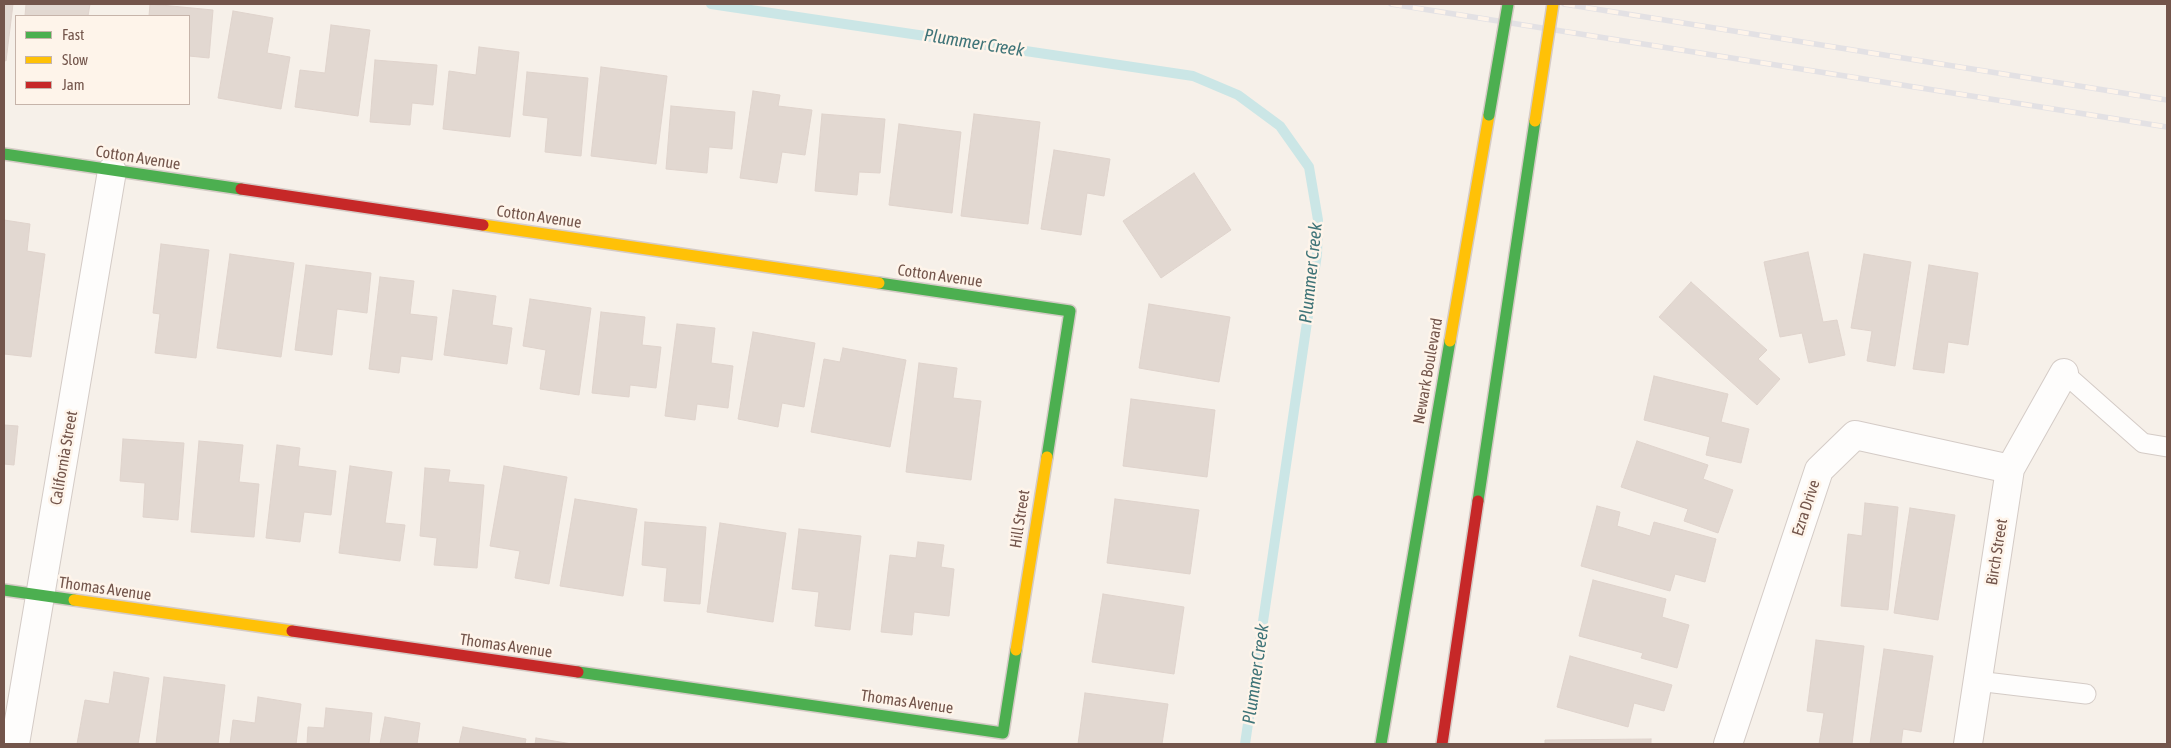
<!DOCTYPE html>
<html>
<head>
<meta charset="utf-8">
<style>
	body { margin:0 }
	#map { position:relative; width:2171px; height:748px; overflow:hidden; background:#f6f0e9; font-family:"Asap Condensed",sans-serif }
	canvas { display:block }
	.frame { position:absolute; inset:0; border:5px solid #73554b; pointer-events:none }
	.legend { position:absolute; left:15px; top:15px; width:175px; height:90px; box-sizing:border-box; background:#fef4ea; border:1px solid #c6b4aa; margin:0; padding:6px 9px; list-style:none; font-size:15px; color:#73554b }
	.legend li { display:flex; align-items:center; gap:10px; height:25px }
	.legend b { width:25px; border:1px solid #c6b4aa }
</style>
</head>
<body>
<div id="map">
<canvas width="2171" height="748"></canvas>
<div class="frame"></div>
<ul class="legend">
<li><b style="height:6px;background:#4caf50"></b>Fast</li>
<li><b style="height:6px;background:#ffc107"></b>Slow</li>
<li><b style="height:6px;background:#c62828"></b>Jam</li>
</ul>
</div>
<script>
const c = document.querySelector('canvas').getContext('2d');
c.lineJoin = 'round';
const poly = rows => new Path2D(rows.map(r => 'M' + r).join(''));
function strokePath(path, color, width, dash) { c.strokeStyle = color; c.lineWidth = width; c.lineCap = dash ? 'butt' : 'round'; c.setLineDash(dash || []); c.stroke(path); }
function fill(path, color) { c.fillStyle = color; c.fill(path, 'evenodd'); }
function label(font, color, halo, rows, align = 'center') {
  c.font = font + ' "Asap Condensed",sans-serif'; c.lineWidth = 5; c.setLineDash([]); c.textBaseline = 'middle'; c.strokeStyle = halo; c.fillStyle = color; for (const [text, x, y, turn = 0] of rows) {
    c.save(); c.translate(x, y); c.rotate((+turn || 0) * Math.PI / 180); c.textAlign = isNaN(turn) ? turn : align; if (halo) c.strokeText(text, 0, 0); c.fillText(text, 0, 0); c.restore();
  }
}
const stream = poly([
	[711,4,1193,76,1238,95,1280,126,1309,167,1318,220,1317,254,1245,744]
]);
const building = poly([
	[4,4,13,4,6,61,4,60,4,4],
	[26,4,90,4,88,16,25,16,26,4],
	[150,4,213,10,209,58,189,56,189,16,149,16,150,4],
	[233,11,273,18,267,53,290,57,281,109,218,98,233,11],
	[331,25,370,30,358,116,295,107,300,70,325,73,331,25],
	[479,47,519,52,510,137,443,129,449,71,476,75,479,47],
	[375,60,437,65,433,105,412,103,410,125,370,122,375,60],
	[601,67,667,76,656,164,591,156,601,67],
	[527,72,588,78,581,156,545,152,548,118,523,115,527,72],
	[753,91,780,95,778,106,812,110,805,155,782,152,777,183,740,178,753,91],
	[671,106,735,112,732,149,709,147,707,173,666,169,671,106],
	[822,114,885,119,880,173,859,172,857,195,815,191,822,114],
	[974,114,1040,122,1028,224,961,216,974,114],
	[899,124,961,132,952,213,889,205,899,124],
	[1054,150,1110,159,1104,196,1087,193,1081,235,1041,229,1054,150],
	[1194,173,1231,230,1161,278,1123,221,1194,173],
	[4,220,30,224,27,251,45,254,31,357,4,354,4,220],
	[161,244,209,250,196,358,155,353,160,314,153,313,161,244],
	[1808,252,1823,322,1837,320,1845,355,1809,363,1802,333,1780,337,1764,262,1808,252],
	[230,254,294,263,281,357,217,348,230,254],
	[1864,254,1911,262,1895,366,1867,361,1872,331,1851,328,1864,254],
	[306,265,371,273,367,313,337,309,332,355,295,350,306,265],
	[1929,265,1978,273,1968,345,1948,342,1944,373,1913,369,1929,265],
	[380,277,414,281,410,314,437,317,432,360,401,356,399,373,369,369,380,277],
	[1691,282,1767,350,1758,359,1780,379,1757,405,1659,317,1691,282],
	[453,290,496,296,492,325,512,328,507,364,444,355,453,290],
	[530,299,591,308,579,395,540,389,546,350,523,346,530,299],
	[1149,304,1230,317,1219,382,1139,368,1149,304],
	[601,312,645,317,642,345,661,347,656,388,630,385,629,397,592,393,601,312],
	[677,324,715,328,711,363,733,366,728,408,697,404,695,420,665,416,677,324],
	[753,332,815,343,804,407,782,403,778,427,738,419,753,332],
	[843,348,906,360,890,447,811,432,824,359,840,362,843,348],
	[919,363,957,368,953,398,981,401,971,480,906,472,919,363],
	[1654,376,1728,394,1721,422,1749,429,1741,463,1706,455,1710,437,1644,420,1654,376],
	[1131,399,1215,410,1207,477,1123,466,1131,399],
	[4,425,18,426,14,465,4,464,4,425],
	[123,439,184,443,178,520,143,517,145,483,120,481,123,439],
	[199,441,243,445,239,482,259,484,254,537,191,532,199,441],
	[1637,441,1708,465,1703,479,1733,490,1718,533,1684,521,1688,509,1621,487,1637,441],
	[277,445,300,448,298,466,336,471,331,515,304,512,300,542,266,538,277,445],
	[350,466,392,472,385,523,405,525,400,561,339,553,350,466],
	[504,466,567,477,549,584,515,578,520,551,490,546,504,466],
	[425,468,450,470,448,482,484,485,477,568,434,565,437,538,420,536,425,468],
	[575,499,637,509,623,596,560,586,575,499],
	[1115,499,1199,510,1190,574,1107,563,1115,499],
	[1865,503,1898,507,1888,610,1841,606,1848,534,1862,536,1865,503],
	[1597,506,1620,512,1617,526,1650,536,1654,522,1716,539,1705,582,1675,574,1670,591,1581,566,1597,506],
	[1910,508,1955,515,1938,620,1894,613,1910,508],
	[645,522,706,527,700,604,664,601,667,568,642,565,645,522],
	[720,523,786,533,773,622,707,612,720,523],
	[799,529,861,536,850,630,815,626,819,592,792,589,799,529],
	[918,542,944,545,941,567,954,569,949,616,914,612,912,635,881,632,890,555,916,558,918,542],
	[1593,580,1666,599,1662,617,1689,625,1677,668,1641,658,1643,653,1579,636,1593,580],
	[1103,594,1184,607,1174,674,1092,662,1103,594],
	[1816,640,1864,646,1852,744,1819,744,1824,713,1807,711,1816,640],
	[1884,649,1933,656,1921,732,1903,729,1901,744,1870,744,1884,649],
	[1570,656,1672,685,1664,711,1634,703,1628,727,1557,707,1570,656],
	[114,672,149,678,138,744,77,744,85,700,109,704,114,672],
	[164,677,225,685,218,744,156,744,164,677],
	[1085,693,1168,704,1162,744,1078,744,1085,693],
	[258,697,301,704,296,744,230,744,233,720,255,723,258,697],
	[326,708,372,713,369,744,307,744,308,727,324,728,326,708],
	[385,717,420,723,417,744,380,744,385,717],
	[463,727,526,739,525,744,459,744,463,727],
	[536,738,572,744,535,744,536,738],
	[1651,739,1651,744,1545,744,1545,740,1651,739]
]);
const lane = poly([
	[2064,373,2143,443,2167,447],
	[1977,681,2086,694]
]);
const street = poly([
	[15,744,112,171],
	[1728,744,1819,470,1855,435,2010,469],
	[1968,744,2010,469,2064,373]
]);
const fast = poly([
	[4,154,241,189],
	[879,283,1070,311,1047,457],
	[1478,501,1535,121],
	[4,590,74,600],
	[578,672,1003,733,1016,650],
	[1381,744,1450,341]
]);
const slow = poly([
	[483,225,879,283],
	[1450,341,1489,115],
	[74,600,292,631],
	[1016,650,1047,457]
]);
const jam = poly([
	[241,189,483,225],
	[292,631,578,672],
	[1442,744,1478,501]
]);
const rail = poly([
	[1391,4,2167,127],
	[1564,4,2167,100]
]);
const fastBridge = poly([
	[1489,115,1508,4]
]);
const slowBridge = poly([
	[1535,121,1553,4]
]);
const streetNames = [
	["Cotton Avenue",138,158,9],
	["Cotton Avenue",539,217,8],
	["Cotton Avenue",940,276,8],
	["Newark Boulevard",1428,371,-80],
	["California Street",64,458,-80],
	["Ezra Drive",1806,508,-72],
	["Hill Street",1020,519,-81],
	["Birch Street",1997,552,-81],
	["Thomas Avenue",105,589,8],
	["Thomas Avenue",506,646,8],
	["Thomas Avenue",907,702,8]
];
const waterNames = [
	["Plummer Creek",974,43,9],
	["Plummer Creek",1311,273,-84],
	["Plummer Creek",1256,674,-82]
];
strokePath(stream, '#cbe6e6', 10);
fill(building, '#e2d8d1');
strokePath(building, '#dfd3cc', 1);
strokePath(lane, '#d4cbc6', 21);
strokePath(street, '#d4cbc6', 30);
strokePath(fast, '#d5cbc6', 14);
strokePath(slow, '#d5cbc6', 14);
strokePath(jam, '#d5cbc6', 14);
strokePath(lane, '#fefdfc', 19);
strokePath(street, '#fefdfc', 28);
strokePath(fast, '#4caf50', 11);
strokePath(slow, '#ffc107', 11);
strokePath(jam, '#c62828', 11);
strokePath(rail, '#e3e1e4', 5.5);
strokePath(rail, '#fef4ea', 4, [11]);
strokePath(fastBridge, '#d5cac5', 14, []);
strokePath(slowBridge, '#d5cac5', 14, []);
strokePath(fastBridge, '#4caf50', 11);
strokePath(slowBridge, '#ffc107', 11);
label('16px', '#73554b', '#fef4ea', streetNames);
label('italic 18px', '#3f7478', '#fef4ea', waterNames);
</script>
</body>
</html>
